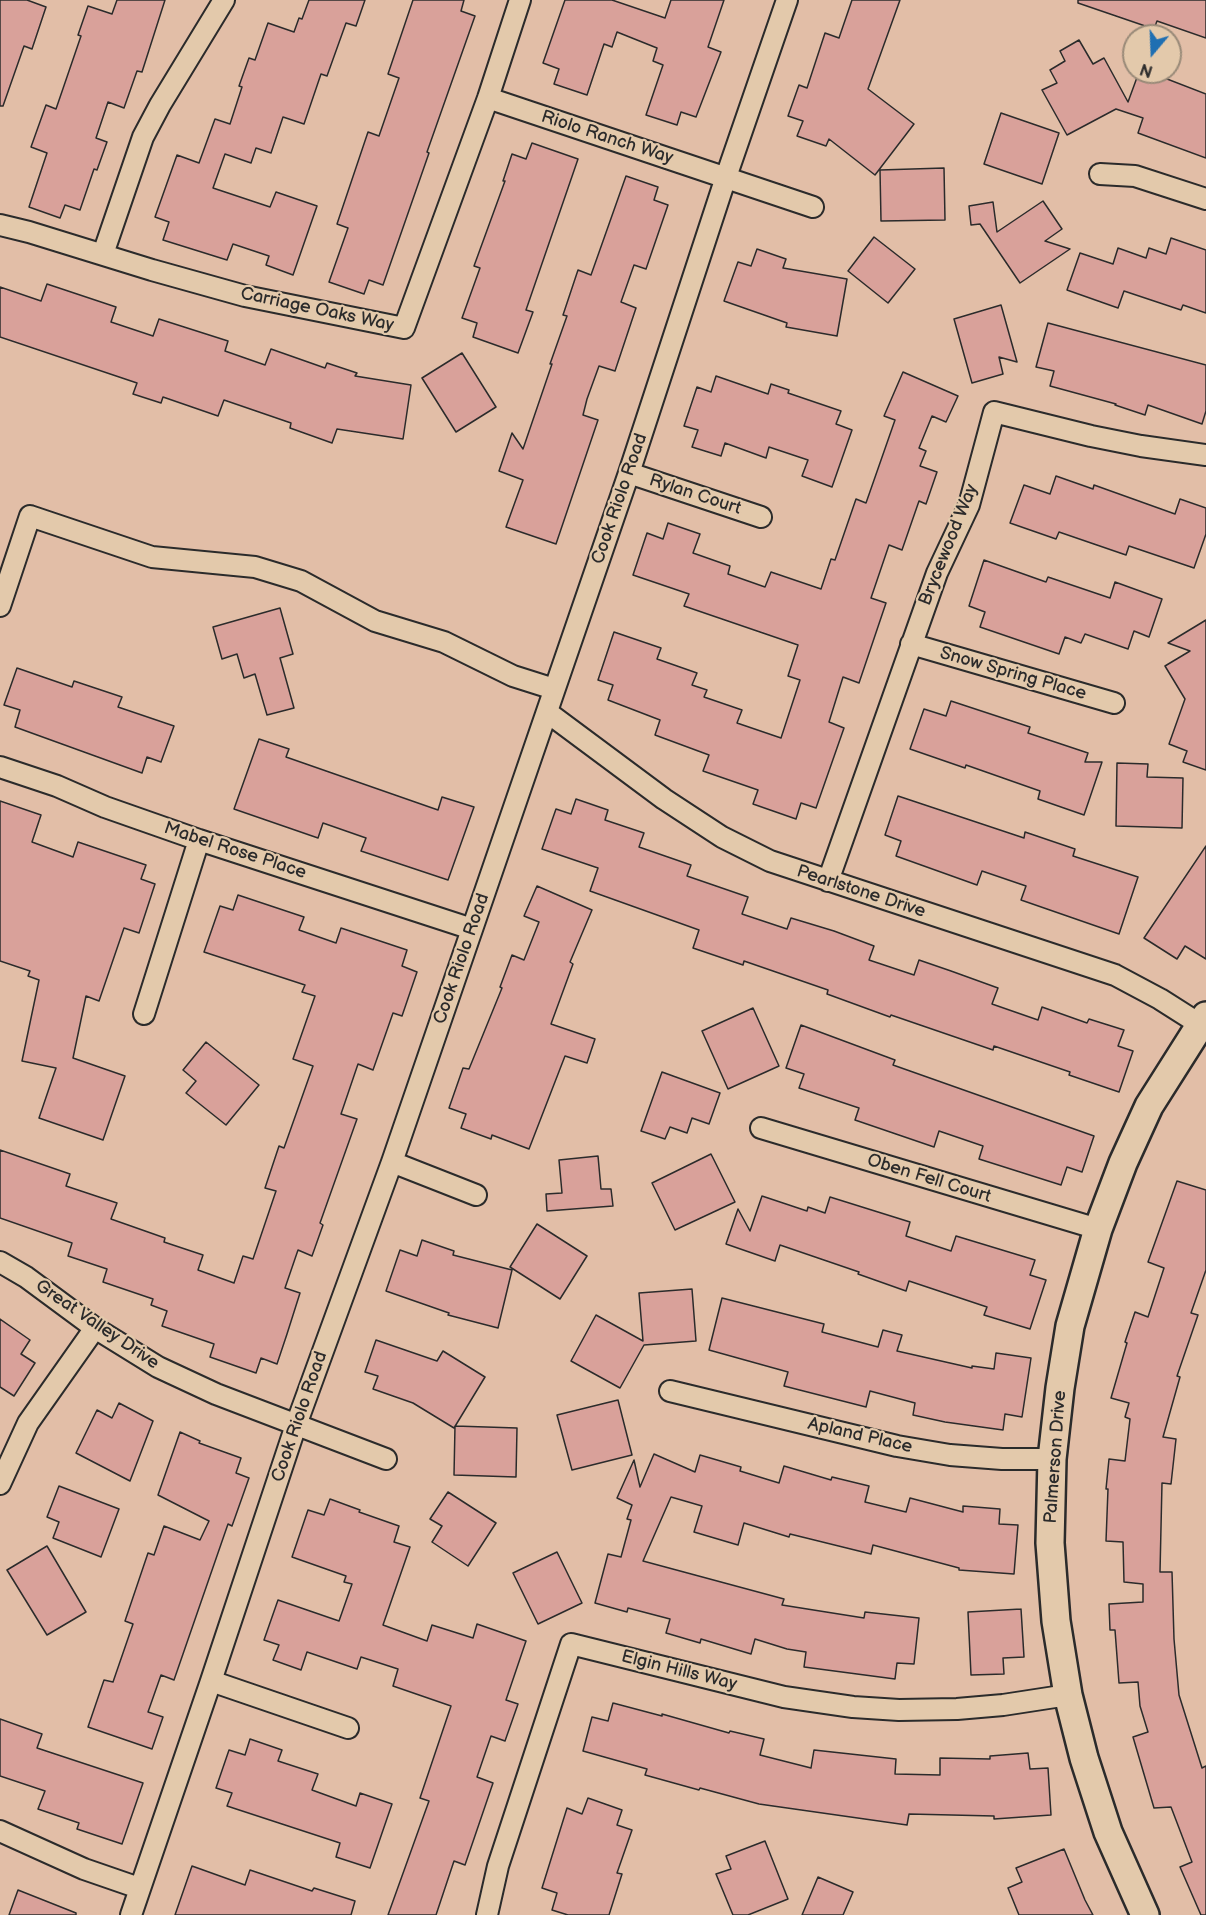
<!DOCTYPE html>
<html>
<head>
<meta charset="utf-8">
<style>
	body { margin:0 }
	#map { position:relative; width:1206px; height:1915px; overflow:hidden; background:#e2bea7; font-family:"Balsamiq Sans",sans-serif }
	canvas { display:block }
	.north { position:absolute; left:1122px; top:24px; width:60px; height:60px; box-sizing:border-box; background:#e3c9ab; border:2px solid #998a78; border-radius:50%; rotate:199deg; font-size:16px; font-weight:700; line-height:24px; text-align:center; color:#2b2b2b }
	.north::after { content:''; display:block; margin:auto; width:21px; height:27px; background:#1f6fb2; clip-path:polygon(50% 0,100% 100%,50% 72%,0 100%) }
</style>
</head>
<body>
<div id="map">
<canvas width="1206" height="1915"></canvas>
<div class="north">N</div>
</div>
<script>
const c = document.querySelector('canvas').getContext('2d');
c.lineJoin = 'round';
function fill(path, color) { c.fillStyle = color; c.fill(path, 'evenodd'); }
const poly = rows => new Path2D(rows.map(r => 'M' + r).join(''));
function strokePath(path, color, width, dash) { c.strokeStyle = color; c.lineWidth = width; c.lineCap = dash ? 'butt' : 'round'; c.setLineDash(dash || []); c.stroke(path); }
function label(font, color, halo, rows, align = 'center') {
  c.font = font + ' "Balsamiq Sans",sans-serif'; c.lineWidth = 4.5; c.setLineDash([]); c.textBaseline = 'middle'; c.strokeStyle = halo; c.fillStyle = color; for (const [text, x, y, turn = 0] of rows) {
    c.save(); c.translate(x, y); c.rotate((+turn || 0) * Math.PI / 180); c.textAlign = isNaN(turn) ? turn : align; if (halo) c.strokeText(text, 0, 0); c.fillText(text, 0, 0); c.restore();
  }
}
const building = poly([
	[0,0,27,0,46,7,32,49,24,46,3,106,0,106,0,0],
	[117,0,165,0,142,72,137,71,124,108,108,102,96,138,107,142,97,170,94,169,80,210,65,205,60,218,29,207,47,153,31,147,46,105,56,109,81,36,78,35,88,6,112,14,117,0],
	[309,0,365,0,356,26,346,23,327,76,321,74,304,124,283,117,271,153,256,148,251,163,225,154,213,188,270,207,276,192,317,206,293,275,266,265,269,256,233,244,227,260,163,240,169,222,155,217,177,155,199,163,215,119,230,124,242,87,239,86,249,58,255,60,268,23,294,32,299,18,302,19,309,0],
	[413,0,464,0,461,11,475,16,427,152,429,153,383,285,369,280,364,294,329,282,348,228,337,224,368,132,379,136,399,78,388,74,413,0],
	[565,0,612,0,665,18,671,0,724,0,708,47,721,52,696,117,681,112,677,125,646,115,663,65,653,61,657,48,617,32,612,47,604,44,587,95,554,84,559,69,543,63,565,0],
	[852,0,900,0,868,89,914,124,875,175,829,139,826,146,797,136,803,121,788,116,799,85,807,88,825,33,839,38,852,0],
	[1078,0,1206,0,1206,38,1157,21,1154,29,1078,3,1078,0],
	[1079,40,1093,64,1104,58,1128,102,1139,72,1149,72,1206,94,1206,158,1138,133,1143,118,1116,109,1067,135,1042,90,1057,83,1050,70,1065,61,1060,51,1079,40],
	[1001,113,1059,133,1042,184,984,164,1001,113],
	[532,143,578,159,526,310,533,312,518,353,473,337,477,323,462,318,480,268,474,266,505,181,503,181,512,154,526,159,532,143],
	[944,168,945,220,881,221,880,170,944,168],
	[626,176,658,187,654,200,668,205,646,269,634,265,621,302,636,308,615,371,599,366,587,399,583,415,598,420,556,544,506,527,523,480,499,471,512,433,523,449,552,364,550,364,567,316,563,315,578,270,591,275,626,176],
	[1043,201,1062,229,1045,241,1070,249,1020,283,980,224,971,225,969,206,993,202,997,232,1043,201],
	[874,237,915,269,888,303,848,271,874,237],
	[1171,238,1206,250,1206,313,1183,305,1181,310,1124,291,1118,308,1067,290,1080,253,1113,264,1118,248,1146,258,1149,248,1166,254,1171,238],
	[757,249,786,259,783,268,847,279,837,336,786,327,787,323,724,301,738,262,751,266,757,249],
	[47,284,116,307,111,322,153,336,159,319,228,341,225,351,265,365,271,349,325,368,327,363,357,373,355,376,411,385,403,439,337,429,332,443,290,428,291,423,224,400,218,416,163,397,161,403,133,394,137,383,0,337,0,287,41,301,47,284],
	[1001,305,1017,362,999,357,1003,374,972,383,954,319,1001,305],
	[1048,323,1206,365,1206,411,1202,424,1148,405,1145,415,1115,405,1116,404,1050,386,1054,371,1036,367,1048,323],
	[462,353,496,407,456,432,422,378,462,353],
	[903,372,958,396,946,422,932,416,919,448,926,451,920,466,937,472,926,504,919,501,902,550,889,545,871,598,886,603,859,683,843,677,829,722,844,728,816,808,801,803,796,819,753,804,758,790,703,771,709,755,655,735,660,720,608,700,613,685,598,680,614,632,661,648,657,659,697,673,692,685,707,690,704,697,742,710,737,723,781,738,800,680,788,676,798,645,684,606,689,594,633,575,647,533,663,539,668,523,700,534,693,553,730,566,728,574,765,587,771,572,821,589,831,559,835,560,856,499,866,503,895,420,884,416,903,372],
	[716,376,768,394,771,384,789,390,788,393,841,411,836,424,852,430,832,487,802,476,808,460,769,447,766,458,725,443,721,456,692,447,698,430,684,426,697,387,711,392,716,376],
	[1056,476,1093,489,1094,485,1175,514,1180,499,1206,508,1206,534,1194,568,1129,546,1126,555,1059,532,1056,539,1010,523,1024,485,1050,494,1056,476],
	[984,560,1046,582,1048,577,1110,598,1115,582,1162,599,1149,637,1134,631,1128,649,1085,634,1081,643,1065,637,1059,654,980,627,985,612,969,606,984,560],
	[280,608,293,654,280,658,294,708,267,715,255,674,244,678,237,654,222,659,213,627,280,608],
	[1206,620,1206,770,1183,762,1187,751,1169,744,1185,699,1165,666,1190,651,1168,643,1206,620],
	[17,668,72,687,74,681,122,697,118,707,174,726,161,762,147,757,142,773,15,727,20,710,4,705,17,668],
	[951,701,1030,727,1028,733,1088,753,1085,762,1102,762,1084,815,1038,799,1040,791,966,765,965,768,910,749,924,709,946,716,951,701],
	[259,739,289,749,286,757,438,810,442,797,474,807,448,880,361,851,366,838,323,823,318,838,234,809,259,739],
	[1117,763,1148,764,1147,777,1183,778,1182,828,1116,826,1117,763],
	[898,796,1024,838,1025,832,1075,849,1073,856,1138,877,1119,934,1021,900,1026,886,982,871,977,885,896,856,901,841,885,835,898,796],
	[576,799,608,810,605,820,644,833,639,847,691,865,687,876,748,897,742,914,787,929,791,918,834,931,874,946,869,960,914,975,919,960,951,971,998,988,992,1004,1038,1020,1042,1007,1087,1023,1089,1019,1124,1030,1118,1046,1133,1051,1119,1092,1069,1075,1070,1072,994,1046,993,1050,891,1015,890,1017,827,994,828,990,744,961,743,965,693,948,699,930,590,891,598,868,542,849,556,809,571,814,576,799],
	[0,801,41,815,32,842,73,857,78,842,146,865,141,879,155,884,139,933,124,928,99,1001,86,996,73,1058,125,1076,103,1140,39,1118,56,1068,22,1061,39,980,28,976,30,971,0,961,0,801],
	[1206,846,1206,959,1185,946,1177,959,1144,938,1206,846],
	[537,886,592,910,570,962,573,964,551,1024,595,1039,587,1063,565,1056,529,1149,492,1135,491,1139,461,1128,466,1114,449,1108,463,1068,469,1069,502,988,500,987,512,955,524,960,539,922,524,916,537,886],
	[238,895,304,917,299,930,336,943,341,928,407,950,402,966,417,972,402,1016,393,1013,373,1070,358,1064,341,1114,357,1119,320,1223,323,1225,312,1256,298,1250,285,1288,300,1293,287,1334,277,1364,261,1358,256,1373,210,1357,214,1344,162,1326,167,1311,151,1305,153,1299,103,1282,107,1269,68,1256,72,1243,0,1218,0,1150,70,1174,66,1186,117,1203,111,1219,165,1238,164,1242,203,1255,198,1270,234,1283,243,1256,253,1259,276,1191,265,1188,279,1146,284,1148,313,1066,293,1059,315,996,302,992,305,985,204,952,220,906,233,910,238,895],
	[753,1008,779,1066,728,1089,702,1031,753,1008],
	[801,1025,895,1060,893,1065,1094,1136,1082,1172,1067,1167,1061,1185,979,1159,983,1146,939,1131,934,1147,855,1120,859,1108,799,1088,804,1074,786,1068,801,1025],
	[206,1042,259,1085,226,1125,186,1093,196,1081,183,1070,206,1042],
	[662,1072,720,1093,709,1124,692,1118,687,1133,670,1127,665,1139,641,1131,662,1072],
	[711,1154,735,1202,675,1230,652,1183,711,1154],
	[598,1156,601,1189,611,1189,613,1206,547,1211,546,1194,562,1193,559,1160,598,1156],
	[1177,1181,1206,1190,1206,1270,1191,1313,1198,1315,1177,1376,1180,1377,1163,1437,1176,1439,1171,1484,1162,1483,1160,1572,1172,1572,1174,1639,1179,1695,1202,1768,1206,1766,1206,1915,1201,1915,1180,1867,1192,1862,1171,1807,1154,1808,1133,1737,1148,1732,1140,1706,1138,1682,1119,1683,1115,1630,1110,1630,1109,1604,1143,1602,1143,1584,1124,1582,1123,1542,1106,1541,1108,1489,1106,1489,1109,1459,1125,1461,1130,1419,1125,1417,1129,1403,1111,1398,1127,1343,1125,1342,1135,1312,1148,1317,1164,1268,1148,1262,1177,1181],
	[762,1196,807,1211,808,1207,825,1213,830,1197,910,1222,906,1236,951,1251,956,1236,1035,1260,1030,1275,1046,1280,1030,1329,984,1315,987,1307,909,1281,906,1291,858,1274,859,1272,780,1245,775,1261,726,1244,738,1209,750,1231,762,1196],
	[537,1224,587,1256,560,1299,510,1267,537,1224],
	[422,1240,454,1251,453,1255,512,1270,498,1328,448,1315,449,1313,386,1291,400,1250,417,1256,422,1240],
	[692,1289,696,1341,644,1345,620,1388,571,1361,596,1315,643,1341,639,1293,692,1289],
	[722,1298,824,1324,822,1332,878,1347,883,1330,902,1335,897,1351,972,1368,972,1366,994,1369,996,1353,1031,1358,1022,1417,1005,1414,1003,1430,945,1422,913,1415,915,1403,870,1391,866,1407,784,1386,788,1372,709,1350,722,1298],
	[0,1319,30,1340,21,1354,35,1363,14,1396,0,1387,0,1319],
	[376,1340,437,1361,443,1351,485,1377,454,1428,413,1403,373,1389,378,1376,365,1372,376,1340],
	[618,1400,632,1455,572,1470,557,1415,618,1400],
	[119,1403,153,1421,130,1481,76,1453,97,1410,112,1418,119,1403],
	[455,1426,517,1428,516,1477,454,1475,455,1426],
	[180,1432,200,1441,199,1443,241,1458,236,1473,249,1478,232,1526,228,1524,174,1680,161,1675,148,1712,163,1717,152,1749,88,1727,104,1680,113,1682,133,1624,125,1621,148,1553,154,1555,164,1526,200,1540,209,1521,158,1495,180,1432],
	[654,1454,695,1472,700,1455,741,1467,740,1471,779,1483,784,1466,831,1480,832,1477,869,1486,865,1502,906,1512,910,1498,963,1512,963,1506,1000,1509,999,1524,1018,1525,1014,1574,959,1570,959,1568,873,1545,871,1554,790,1534,789,1537,744,1523,738,1545,694,1532,702,1506,671,1497,643,1561,784,1599,782,1605,864,1618,865,1612,919,1618,914,1664,897,1663,895,1679,804,1667,806,1652,787,1649,755,1639,751,1654,701,1639,700,1643,666,1633,670,1619,628,1608,627,1612,595,1603,608,1554,621,1557,631,1520,627,1519,632,1505,617,1498,634,1460,640,1487,654,1454],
	[59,1486,119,1509,101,1557,53,1538,59,1522,47,1517,59,1486],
	[448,1492,496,1523,468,1566,432,1542,442,1526,430,1519,448,1492],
	[330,1499,360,1510,359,1512,399,1526,394,1542,410,1547,383,1625,427,1641,432,1625,473,1638,477,1624,526,1641,506,1700,518,1704,505,1741,491,1736,477,1777,493,1783,465,1865,454,1861,436,1915,388,1915,429,1801,420,1798,451,1706,393,1686,398,1669,361,1657,357,1669,307,1652,301,1670,273,1660,279,1645,264,1640,278,1600,339,1621,352,1584,344,1582,346,1576,292,1557,308,1510,324,1515,330,1499],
	[47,1546,86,1612,47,1635,7,1570,47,1546],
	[557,1552,582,1603,538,1624,513,1573,557,1552],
	[1021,1609,1024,1657,1003,1658,1004,1674,971,1675,968,1612,1021,1609],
	[613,1703,662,1716,662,1714,729,1733,730,1731,764,1739,760,1755,811,1768,814,1750,896,1759,895,1774,940,1775,940,1758,990,1759,990,1756,1028,1753,1030,1769,1048,1768,1051,1815,994,1819,994,1816,909,1814,907,1825,759,1804,700,1788,699,1790,645,1775,647,1769,583,1751,592,1717,608,1721,613,1703],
	[0,1719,42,1734,37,1748,143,1783,122,1844,77,1829,79,1823,38,1809,45,1791,0,1776,0,1719],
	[250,1739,282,1750,278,1761,318,1774,312,1790,356,1806,360,1793,392,1804,370,1868,336,1857,340,1843,227,1806,232,1793,216,1788,229,1750,245,1755,250,1739],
	[588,1798,622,1810,617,1825,632,1830,617,1873,622,1874,609,1915,568,1915,552,1910,557,1893,542,1888,567,1808,582,1814,588,1798],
	[765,1841,788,1899,748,1915,733,1915,716,1874,731,1869,726,1856,765,1841],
	[1064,1849,1085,1900,1093,1915,1019,1915,1008,1888,1022,1882,1016,1868,1064,1849],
	[192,1866,245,1885,250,1870,312,1891,314,1888,355,1901,351,1915,175,1915,192,1866],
	[818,1877,853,1892,843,1915,802,1915,818,1877],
	[18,1890,76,1913,76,1915,9,1915,18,1890]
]);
const street = poly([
	[488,98,813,207],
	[1100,174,1135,176,1206,199],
	[0,225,29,232,152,270,245,296,404,328,488,98,520,0],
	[103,254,143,137,160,105,224,0],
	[629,473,761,517],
	[0,606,30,516,152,557,255,567,301,581,375,621,444,642,513,676,554,689],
	[911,644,1114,703],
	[547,712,664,799,722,837,770,861,1115,975,1160,999,1201,1025],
	[0,767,57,786,105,807,199,840,472,929],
	[828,881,937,573,969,505,994,412,1091,436,1141,446,1206,455],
	[144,1014,199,840],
	[761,1128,1098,1229],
	[392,1162,476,1195],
	[0,1262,26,1277,95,1328,158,1367,216,1394,386,1459],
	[670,1391,897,1446,950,1455,1002,1459,1052,1459],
	[0,1484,28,1423,95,1328],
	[211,1681,348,1728],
	[0,1831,84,1869,139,1888],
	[131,1915,211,1681,296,1425,392,1162,629,473,726,177,787,0],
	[487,1915,498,1866,571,1644,784,1697,853,1707,899,1710,957,1709,1003,1705,1068,1695]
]);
const secondary = poly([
	[1145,1915,1108,1832,1084,1758,1068,1695,1056,1621,1050,1543,1052,1459,1060,1388,1070,1326,1098,1229,1123,1163,1149,1106,1206,1016]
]);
const streetNames = [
	["Riolo Ranch Way",607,138,18],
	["Carriage Oaks Way",317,310,12],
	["Rylan Court",695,495,18],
	["Cook Riolo Road",620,499,-71],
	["Brycewood Way",949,545,-68],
	["Snow Spring Place",1013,674,16],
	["Mabel Rose Place",235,851,18],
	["Pearlstone Drive",861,892,18],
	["Cook Riolo Road",462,959,-71],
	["Oben Fell Court",929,1179,17],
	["Great Valley Drive",97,1325,34],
	["Cook Riolo Road",300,1417,-71],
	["Apland Place",860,1436,13],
	["Palmerson Drive",1056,1457,-86],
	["Elgin Hills Way",679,1671,14]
];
fill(building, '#d9a19a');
strokePath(building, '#2b2b2b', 1.5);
strokePath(street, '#2b2b2b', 24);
strokePath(secondary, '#2b2b2b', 32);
strokePath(street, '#e3c9ab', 20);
strokePath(secondary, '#e3c9ab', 27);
label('18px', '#2b2b2b', '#e3c9ab', streetNames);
</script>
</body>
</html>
